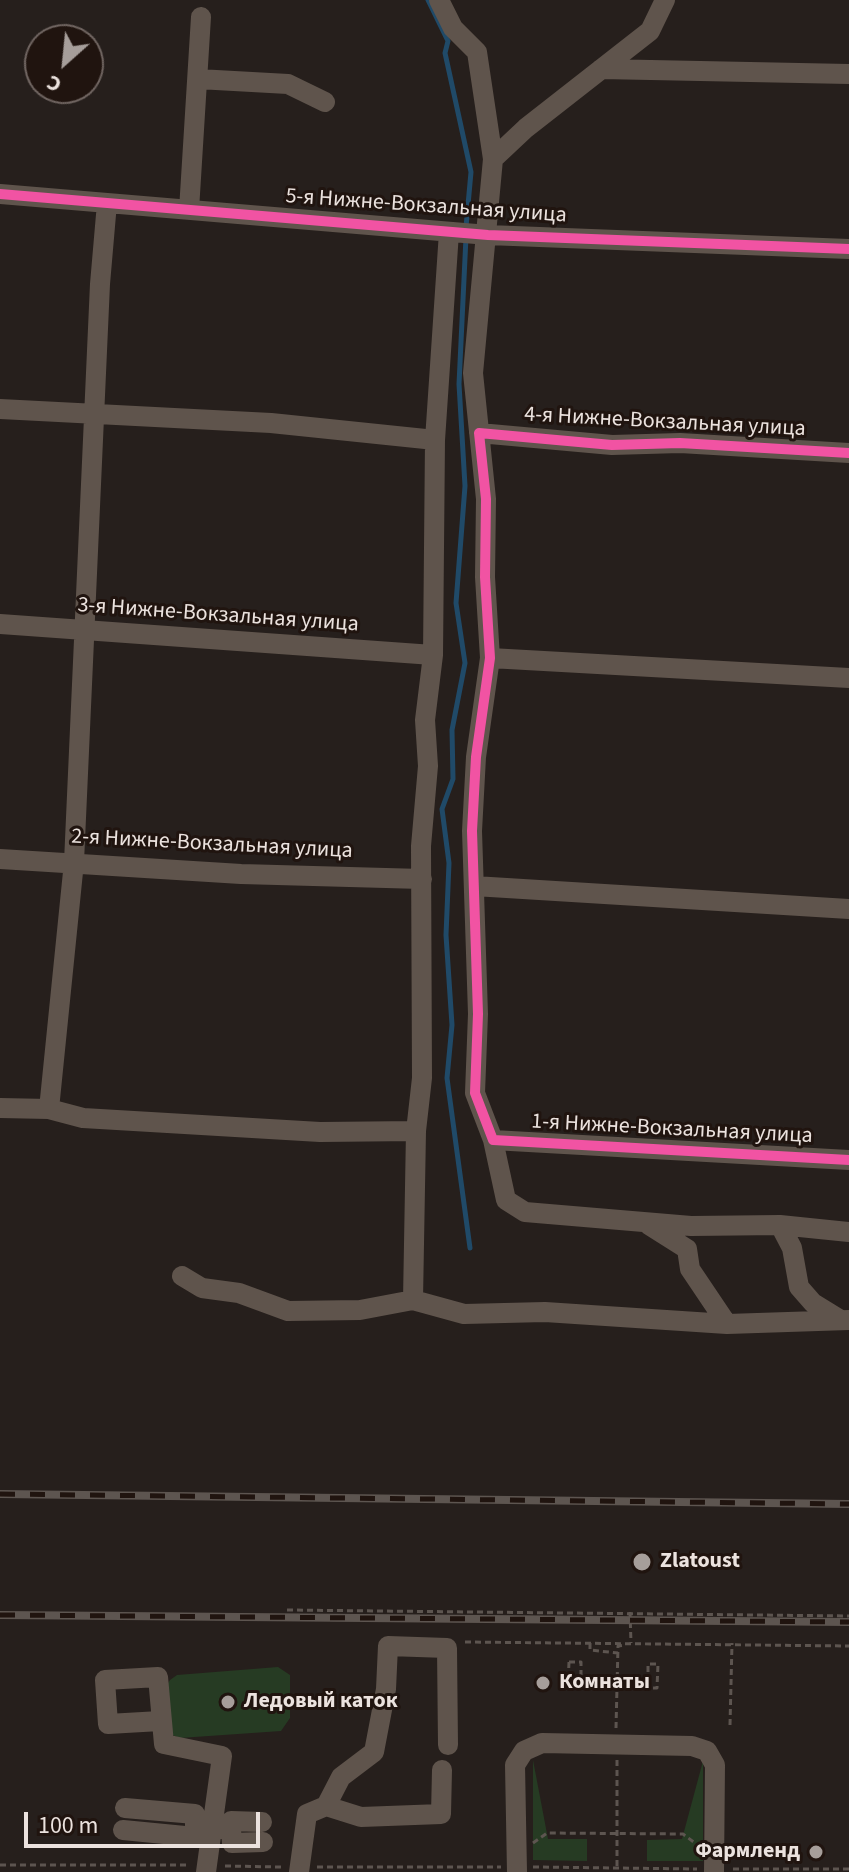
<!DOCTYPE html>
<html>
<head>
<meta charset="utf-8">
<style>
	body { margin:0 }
	#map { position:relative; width:849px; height:1872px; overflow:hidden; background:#261f1c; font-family:"Source Sans 3",sans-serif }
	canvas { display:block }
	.north { position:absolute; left:24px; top:24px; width:80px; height:80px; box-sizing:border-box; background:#20140f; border:2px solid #716662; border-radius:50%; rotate:207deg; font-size:22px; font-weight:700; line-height:32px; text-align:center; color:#ebe2de }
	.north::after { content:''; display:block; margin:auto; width:28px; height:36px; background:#a69e9a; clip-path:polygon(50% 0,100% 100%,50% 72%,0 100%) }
	.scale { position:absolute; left:24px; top:1812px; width:236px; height:36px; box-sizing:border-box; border:4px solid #ebe2de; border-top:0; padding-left:10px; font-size:24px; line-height:28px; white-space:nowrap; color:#ebe2de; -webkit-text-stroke:6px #20140f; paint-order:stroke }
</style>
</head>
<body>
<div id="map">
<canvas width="849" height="1872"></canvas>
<div class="north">С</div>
<div class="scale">100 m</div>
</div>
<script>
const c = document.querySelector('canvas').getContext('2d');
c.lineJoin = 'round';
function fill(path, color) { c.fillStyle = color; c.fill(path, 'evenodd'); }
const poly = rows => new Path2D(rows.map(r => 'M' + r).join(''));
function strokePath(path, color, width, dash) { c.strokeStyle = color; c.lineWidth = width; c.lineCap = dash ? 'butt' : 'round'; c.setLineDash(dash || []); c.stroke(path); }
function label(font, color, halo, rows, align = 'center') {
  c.font = font + ' "Source Sans 3",sans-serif'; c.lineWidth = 6; c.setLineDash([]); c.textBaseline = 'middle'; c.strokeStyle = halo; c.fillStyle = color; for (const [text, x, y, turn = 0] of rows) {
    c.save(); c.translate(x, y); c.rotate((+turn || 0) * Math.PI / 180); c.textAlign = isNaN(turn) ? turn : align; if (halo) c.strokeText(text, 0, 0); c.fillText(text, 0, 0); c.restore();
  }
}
const green = poly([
	[278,1667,290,1675,290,1718,281,1731,180,1738,172,1735,166,1686,170,1680,177,1675],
	[533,1760,548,1839,587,1839,587,1861,533,1860],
	[703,1761,703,1861,647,1861,647,1840,682,1839]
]);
const stream = poly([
	[428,0,448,41,445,53,471,172,466,227],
	[466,237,459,384,465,486,456,603,465,663,452,730,453,779,442,809,449,863,446,935,452,1025,447,1078,470,1248]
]);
const path = poly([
	[287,1610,849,1616],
	[630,1612,631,1643],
	[465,1642,849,1646],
	[590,1643,590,1650,618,1653],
	[569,1662,581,1662,581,1678,648,1677,648,1664,658,1664,657,1688,568,1687,569,1662],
	[730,1725,732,1643],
	[616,1728,618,1646,625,1645],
	[617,1760,617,1868],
	[533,1843,547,1833,683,1834,695,1843],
	[0,1865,189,1865],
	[225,1866,281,1867],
	[317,1867,501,1867],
	[533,1867,697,1869],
	[733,1869,849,1869]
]);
const minor = poly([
	[439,0,453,28,477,52,493,159,473,373,486,499,485,577,490,658,476,757,472,831,478,1014,475,1093,493,1140,506,1200,525,1212,691,1226,780,1225,849,1232],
	[601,69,849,74],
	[198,79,288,84,325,102],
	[493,159,526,128,650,31,665,0],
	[0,194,488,235,849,249],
	[189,210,201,17],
	[0,409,271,423,435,440],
	[479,433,612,445,680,443,849,453],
	[0,624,433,655],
	[490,658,849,678],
	[0,859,241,874,422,879],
	[474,886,849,909],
	[0,1108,49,1109,83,1118,320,1132,416,1131],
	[49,1109,74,862,100,284,107,203],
	[493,1140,849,1160],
	[649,1225,687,1249,690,1269,727,1324],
	[780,1225,792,1248,799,1287,813,1303,839,1319],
	[182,1276,202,1288,239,1293,288,1311,360,1310,413,1300,464,1314,545,1312,727,1324,849,1320],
	[413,1300,416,1131,422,1078,421,846,428,766,425,720,433,655,435,440,449,232],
	[160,1721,108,1724,105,1680,158,1677,164,1744,222,1756,206,1872],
	[326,1806,361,1817,441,1814,442,1770],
	[199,1826,231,1830,231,1821,262,1822],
	[123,1830,195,1837,195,1814,125,1808],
	[231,1830,232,1843,263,1842],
	[299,1872,307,1814,326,1806,341,1777,374,1752,386,1689,388,1646,447,1648,448,1745],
	[517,1872,515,1765,524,1751,542,1743,692,1746,707,1751,715,1765,714,1872]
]);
const rail = poly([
	[0,1494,849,1504],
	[0,1615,849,1622]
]);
const cycleway = poly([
	[0,194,488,235,849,249],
	[849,453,680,443,612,445,479,433,486,499,485,577,490,658,476,757,472,831,478,1014,475,1093,493,1140,849,1160]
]);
const markers = [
	[642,1562,10,"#a69e9a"],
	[543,1683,8,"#a69e9a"],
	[228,1702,8,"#a69e9a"],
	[816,1852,8,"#a69e9a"]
];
const streetNames = [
	["5-я Нижне-Вокзальная улица",426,207,4],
	["4-я Нижне-Вокзальная улица",665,423,3],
	["3-я Нижне-Вокзальная улица",218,616,4],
	["2-я Нижне-Вокзальная улица",212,845,3],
	["1-я Нижне-Вокзальная улица",672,1130,3]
];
const poiNames = [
	["Zlatoust",660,1562],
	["Комнаты",559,1683],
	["Ледовый каток",244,1702],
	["Фармленд",800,1852,"right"]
];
fill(green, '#263b23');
strokePath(stream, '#204a68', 5);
strokePath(path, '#5d5550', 3, [6, 4]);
strokePath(minor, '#5f544c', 20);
strokePath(rail, '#5d5550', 8);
strokePath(rail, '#20140f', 5, [15]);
strokePath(cycleway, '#f153a3', 10);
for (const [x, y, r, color] of markers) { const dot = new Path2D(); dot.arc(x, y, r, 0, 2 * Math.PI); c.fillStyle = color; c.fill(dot); strokePath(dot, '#20140f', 3); }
label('22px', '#ebe2de', '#20140f', streetNames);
label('bold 22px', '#ebe2de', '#20140f', poiNames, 'left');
</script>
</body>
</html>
